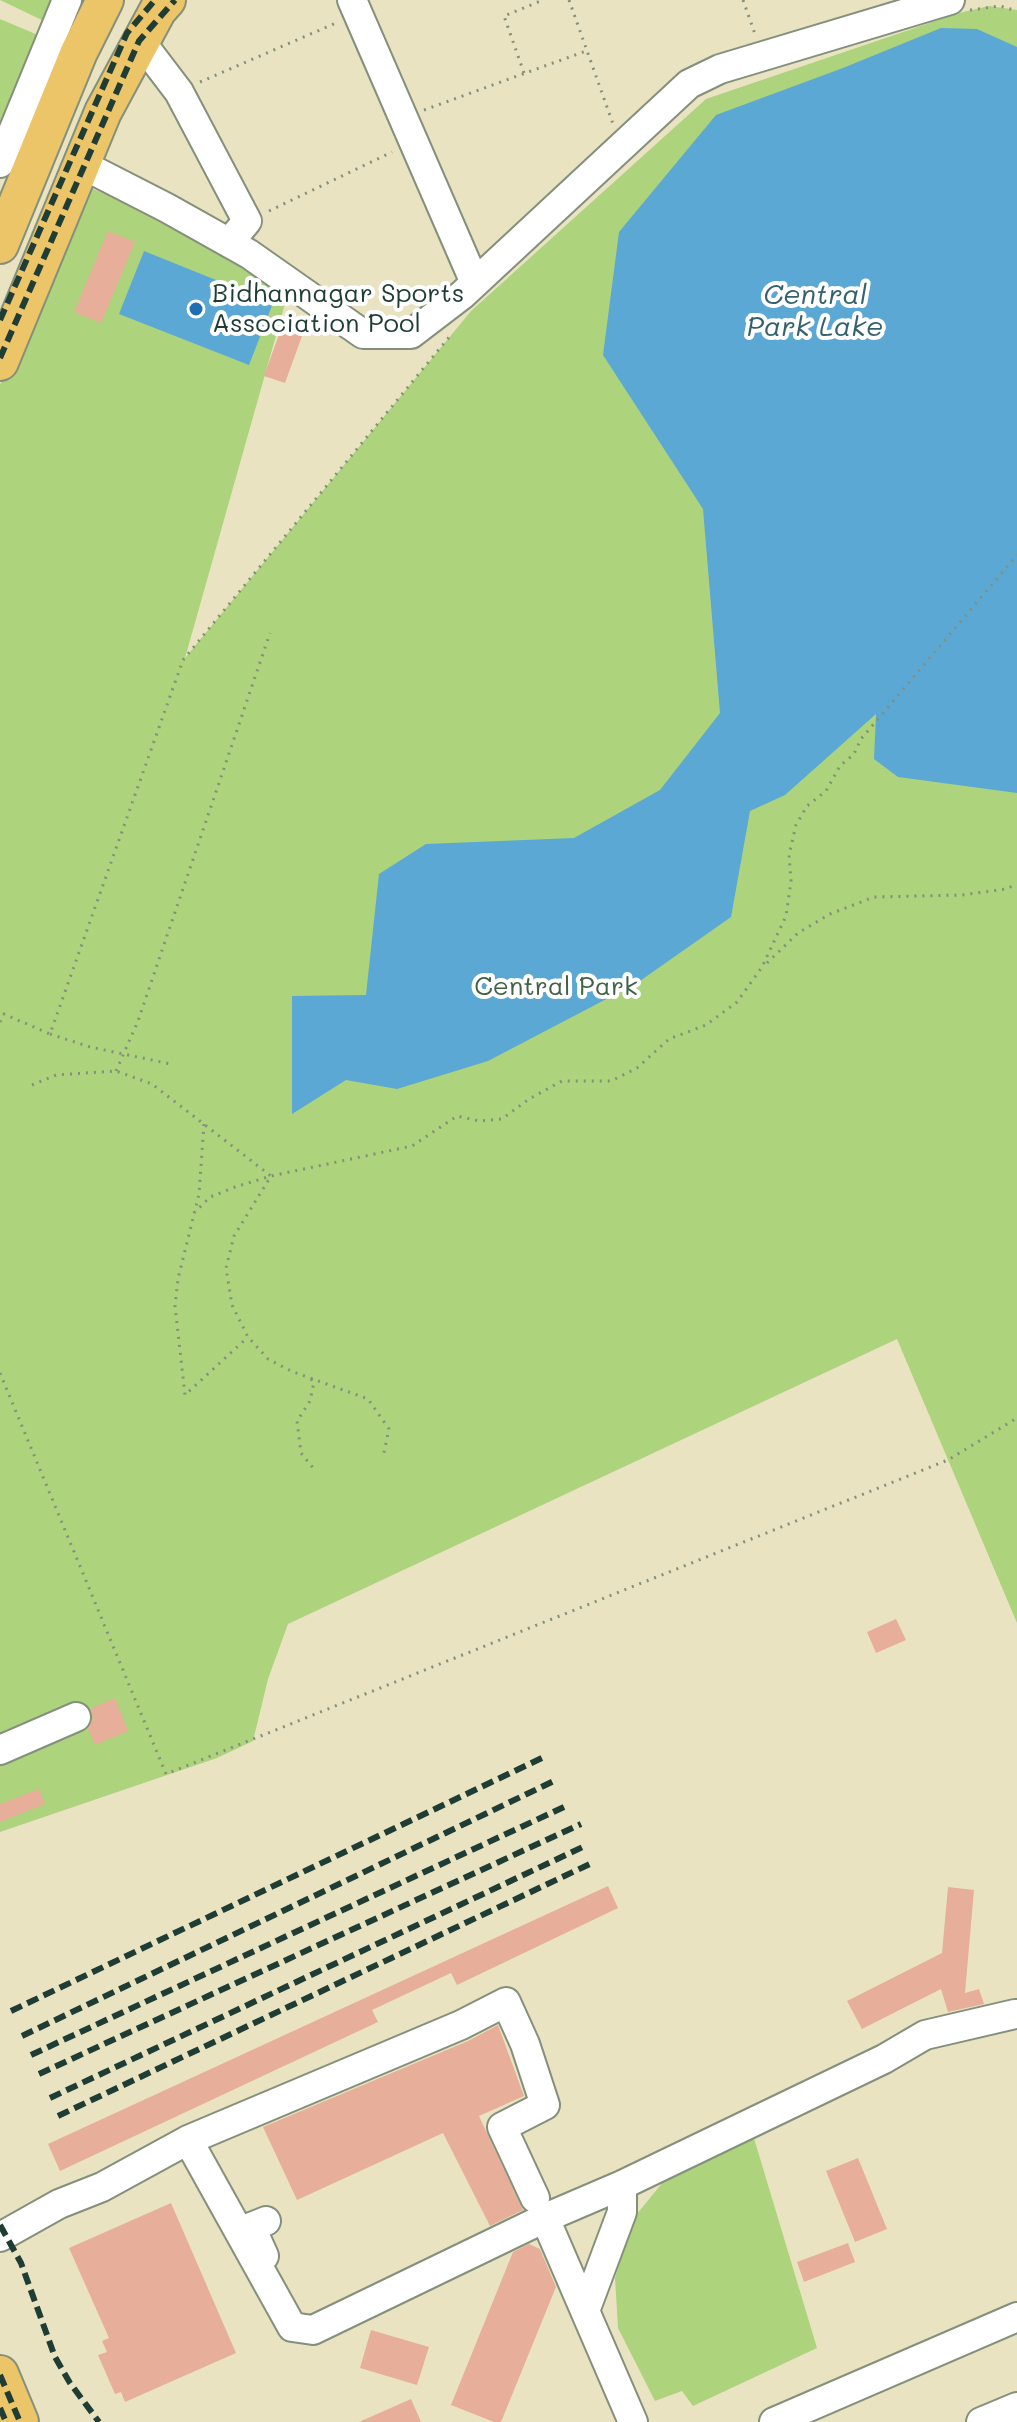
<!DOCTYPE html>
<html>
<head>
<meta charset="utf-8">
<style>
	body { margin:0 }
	canvas { display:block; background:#e9e3c2 }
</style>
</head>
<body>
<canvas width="1017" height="2422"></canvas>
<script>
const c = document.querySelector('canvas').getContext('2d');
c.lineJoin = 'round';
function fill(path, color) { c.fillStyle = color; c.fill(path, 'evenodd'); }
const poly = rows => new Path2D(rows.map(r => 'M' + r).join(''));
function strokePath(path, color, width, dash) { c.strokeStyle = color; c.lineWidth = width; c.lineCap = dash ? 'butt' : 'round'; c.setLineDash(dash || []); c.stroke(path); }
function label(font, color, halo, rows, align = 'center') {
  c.font = font + ' Mali,sans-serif'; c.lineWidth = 8; c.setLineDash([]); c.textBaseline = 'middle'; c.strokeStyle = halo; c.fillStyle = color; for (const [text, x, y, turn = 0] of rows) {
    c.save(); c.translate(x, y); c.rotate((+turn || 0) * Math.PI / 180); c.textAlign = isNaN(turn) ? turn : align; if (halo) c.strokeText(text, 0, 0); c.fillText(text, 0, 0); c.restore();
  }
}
const green = poly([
	[0,0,53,0,44,21],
	[989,6,1017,10,1017,1623,897,1339,288,1624,268,1679,253,1741,217,1758,0,1832,0,385,80,184,156,214,288,293,185,658,471,311,706,99,959,13],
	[0,19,38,35,0,123],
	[753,2135,817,2348,693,2406,682,2391,655,2401,618,2328,615,2278,632,2220,663,2182]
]);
const water = poly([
	[941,28,977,29,1017,47,1017,793,898,777,874,759,876,714,785,795,750,811,731,917,637,983,488,1061,397,1089,346,1080,292,1114,292,996,366,995,379,874,426,844,574,838,660,790,720,713,703,509,603,355,619,232,716,115,843,68],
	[144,251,273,303,249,365,119,314]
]);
const building = poly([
	[108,231,135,242,101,323,74,312],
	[281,329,302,336,285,383,264,376],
	[896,1619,906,1640,876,1653,867,1632],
	[115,1698,128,1731,95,1745,88,1728,93,1718,90,1709],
	[39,1789,45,1804,0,1822,0,1804],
	[608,1886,618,1908,457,1985,451,1973,372,2010,378,2022,60,2171,48,2144],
	[948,1887,974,1890,965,1993,979,1989,984,2004,948,2012,941,1989,862,2029,847,2001,942,1953],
	[498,2025,524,2096,479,2116,523,2210,490,2226,443,2133,297,2200,263,2127,468,2041],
	[858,2158,887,2229,855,2242,826,2171],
	[171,2203,236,2353,125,2402,121,2392,115,2394,98,2355,107,2352,102,2341,109,2338,69,2248],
	[848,2243,855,2262,804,2282,797,2262],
	[529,2244,540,2249,556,2287,501,2422,494,2422,451,2405,513,2252],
	[371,2330,429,2347,417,2385,360,2368],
	[411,2399,421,2422,359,2422]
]);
const path = poly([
	[569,0,613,124],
	[743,0,755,34],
	[970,10,1000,6,1017,11],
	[524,73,504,16,543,0],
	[200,82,336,23],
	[424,110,586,51],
	[269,211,392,152],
	[767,963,798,933,830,914,874,897,962,895,1006,889,1017,884],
	[0,1022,4,1014,50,1034,183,660,450,336],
	[50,1034,90,1047,171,1064],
	[116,1071,138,1021,270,633],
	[32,1085,56,1075,116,1071,152,1084,271,1176,234,1236,226,1268,232,1305,248,1337,268,1359,291,1371,368,1399,389,1429,383,1457],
	[204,1124,199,1194,178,1279,175,1306,185,1395,248,1337],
	[194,1213,210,1197,235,1187,271,1176,412,1146,457,1116,479,1121,502,1119,529,1099,562,1081,611,1081,637,1068,669,1039,706,1025,737,1002,762,967,786,916,791,881,789,855,796,825,807,806,826,791,840,766,854,754,861,739,1017,555],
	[0,1373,166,1774,948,1460,1017,1418],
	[311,1379,314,1382,310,1401,297,1421,301,1453,314,1469]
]);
const minor = poly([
	[352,0,475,283],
	[141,42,179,92,247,221,229,243],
	[0,163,67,0],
	[81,164,167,208,249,254,363,334,411,334,462,295,689,84,720,69,950,0],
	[0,1750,76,1717],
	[188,2140,461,2025,506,2002,525,2044,545,2105,502,2127,535,2198],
	[544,2216,633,2422],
	[0,2237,59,2204,102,2187,188,2140,292,2327,313,2330,545,2218,622,2185,884,2059,925,2035,1015,2014],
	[264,2256,251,2227,266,2221],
	[585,2311,622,2212,622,2185],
	[774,2422,1017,2317],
	[981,2422,1017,2407]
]);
const major = poly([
	[0,245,79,52,105,0],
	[0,362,103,112,158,10,167,0],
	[0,2374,20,2422]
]);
const rail = poly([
	[0,320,127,33,155,0],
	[0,358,139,41,175,0],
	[11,2011,542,1758],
	[22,2036,556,1780],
	[31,2055,564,1807],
	[39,2074,581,1824],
	[50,2098,587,1845],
	[58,2116,594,1862],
	[0,2225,21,2263,55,2357,70,2383,99,2422],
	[0,2375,20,2422],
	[0,2408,6,2422]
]);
const markers = [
	[196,309,8,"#1f6fb2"]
];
const poiNames = [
	["Bidhannagar Sports",212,294],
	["Association Pool",212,324]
];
const parkNames = [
	["Central Park",556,987]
];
const waterNames = [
	["Central",815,295],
	["Park Lake",815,327]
];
fill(green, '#add37d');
fill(water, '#5ba8d4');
fill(building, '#e7af99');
strokePath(minor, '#84907b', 32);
strokePath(major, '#84907b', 40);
strokePath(path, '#84907b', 3, [2, 6]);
strokePath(minor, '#fff', 28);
strokePath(major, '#edc569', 36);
strokePath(rail, '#1f3d34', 6, [12, 6]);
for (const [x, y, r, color] of markers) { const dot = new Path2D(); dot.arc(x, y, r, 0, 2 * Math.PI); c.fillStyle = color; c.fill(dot); strokePath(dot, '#fff', 3); }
label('26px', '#1f3d34', '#fff', poiNames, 'left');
label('26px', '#426246', '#fff', parkNames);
label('italic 28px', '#34626c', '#fff', waterNames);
</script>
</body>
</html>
